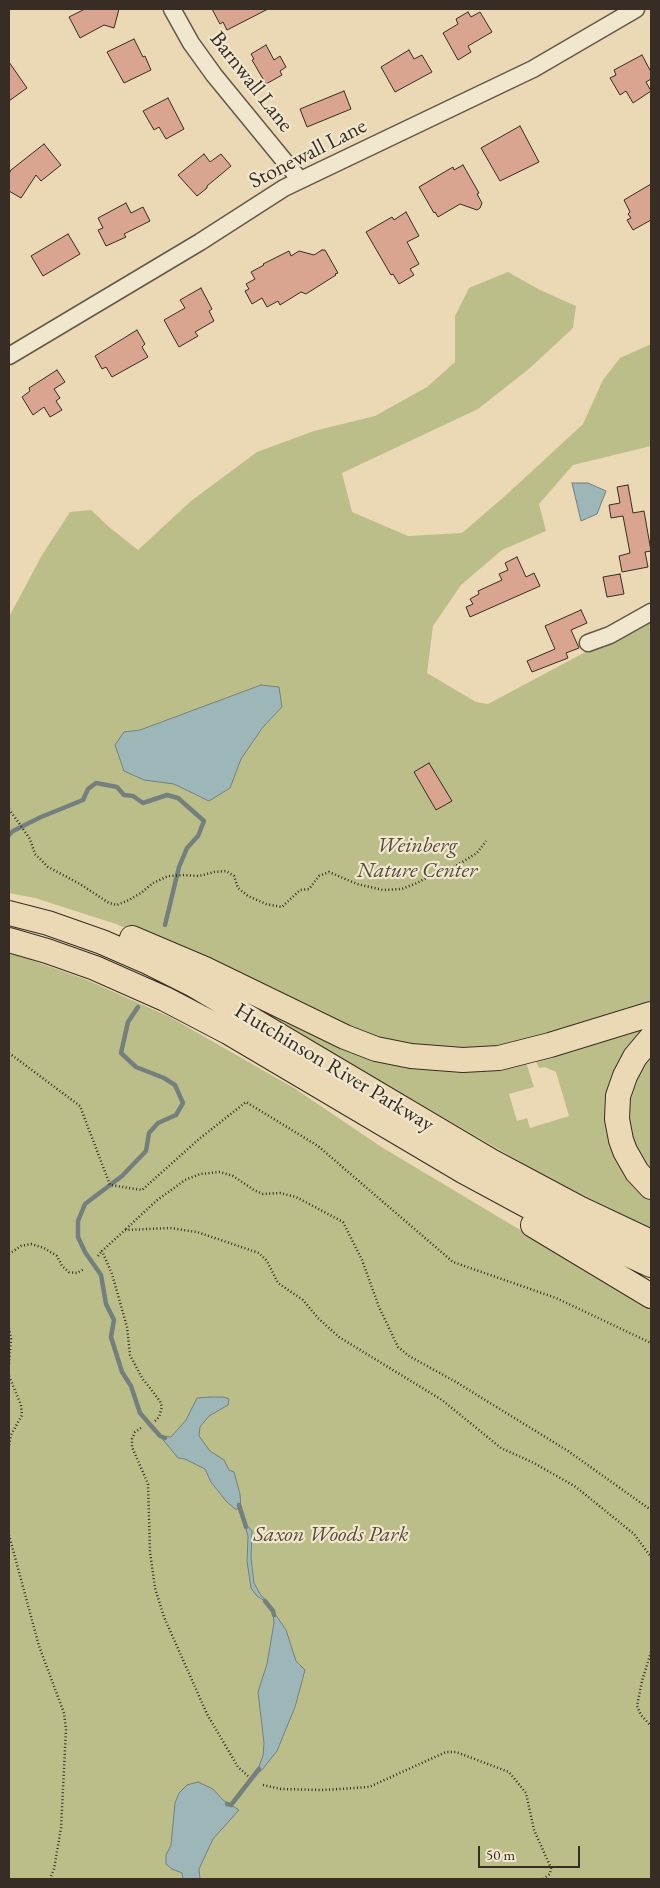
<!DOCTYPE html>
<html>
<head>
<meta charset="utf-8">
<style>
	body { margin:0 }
	#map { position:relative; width:660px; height:1888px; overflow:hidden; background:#ead9b4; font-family:"EB Garamond",serif }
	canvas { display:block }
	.frame { position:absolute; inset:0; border:10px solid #372d24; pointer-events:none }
	.scale { position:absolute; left:478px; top:1846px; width:102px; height:22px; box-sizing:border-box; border:2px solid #372d24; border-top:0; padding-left:6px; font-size:15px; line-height:18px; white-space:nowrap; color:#372d24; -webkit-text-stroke:4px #f1e6ce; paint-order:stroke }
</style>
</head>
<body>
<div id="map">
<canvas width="660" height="1888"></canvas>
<div class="frame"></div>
<div class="scale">50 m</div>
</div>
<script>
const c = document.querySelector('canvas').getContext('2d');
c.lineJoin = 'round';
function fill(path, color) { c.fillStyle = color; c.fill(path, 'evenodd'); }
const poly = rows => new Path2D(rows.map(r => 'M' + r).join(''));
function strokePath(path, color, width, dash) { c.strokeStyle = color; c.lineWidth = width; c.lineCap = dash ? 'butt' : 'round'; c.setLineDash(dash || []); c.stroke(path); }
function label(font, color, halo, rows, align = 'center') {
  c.font = font + ' "EB Garamond",serif'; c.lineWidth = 4.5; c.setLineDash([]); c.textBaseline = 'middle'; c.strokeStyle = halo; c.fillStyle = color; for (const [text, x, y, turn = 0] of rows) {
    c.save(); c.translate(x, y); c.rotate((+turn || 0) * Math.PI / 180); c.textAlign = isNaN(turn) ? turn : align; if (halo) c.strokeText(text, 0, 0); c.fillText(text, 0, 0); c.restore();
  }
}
const green = poly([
	[508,272,540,290,576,306,573,328,530,368,478,409,342,473,352,512,408,536,462,533,504,497,583,424,603,380,620,358,651,344,651,446,573,465,539,504,546,531,502,550,461,585,433,626,427,673,476,702,488,704,651,617,651,1008,536,1043,436,1052,393,1044,343,1028,259,987,116,924,35,898,9,893,9,617,42,555,70,512,91,510,109,527,138,550,191,501,257,452,314,431,375,416,427,387,455,362,455,316,469,288],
	[261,685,282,707,263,727,241,759,230,788,209,801,174,784,124,732,140,730],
	[9,952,87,980,170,1017,294,1088,383,1148,651,1308,651,1879,9,1879],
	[254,1005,323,1035,525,1059,534,1087,509,1094,517,1121,527,1118,530,1128,569,1116,556,1072,545,1067,539,1068,534,1057,651,1024,651,1027,610,1093,651,1197,651,1228,555,1182,348,1062],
	[651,1049,651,1172,631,1152,622,1111,633,1075]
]);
const water = poly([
	[572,483,588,483,606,491,597,514,581,521,572,483],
	[261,685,279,687,282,707,263,727,241,759,230,788,209,801,174,784,144,780,124,771,115,745,124,732,140,730,261,685],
	[210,1397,224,1397,229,1399,228,1405,209,1416,200,1427,199,1436,210,1451,224,1460,229,1470,234,1472,240,1494,241,1509,235,1509,226,1501,211,1482,205,1469,185,1459,178,1458,160,1436,171,1437,186,1420,197,1398,210,1397],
	[244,1522,252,1531,251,1558,254,1583,260,1594,268,1603,257,1596,251,1588,247,1561,248,1536,244,1522],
	[273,1611,286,1630,296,1661,305,1670,295,1707,277,1751,262,1770,256,1774,263,1756,264,1743,258,1692,267,1664,274,1623,273,1611],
	[198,1782,213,1789,223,1800,239,1810,213,1839,199,1869,200,1879,183,1879,182,1873,172,1869,166,1864,166,1855,171,1845,175,1803,179,1793,187,1785,198,1782]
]);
const stream = poly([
	[9,835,13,831,41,817,83,800,88,789,96,783,117,787,124,795,133,796,143,803,167,795,178,798,204,821,198,836,187,848,179,867,165,925],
	[138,1007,128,1022,121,1053,136,1067,164,1078,175,1085,183,1103,176,1115,158,1123,149,1133,146,1151,122,1176,85,1204,78,1221,78,1237,85,1252,101,1275,106,1304,114,1320,111,1337,122,1372,131,1386,140,1413,160,1436,165,1438],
	[239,1505,246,1527],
	[265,1601,273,1611,274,1615],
	[227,1804,231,1805,259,1769]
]);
const building = poly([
	[85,9,119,9,114,28,104,25,80,38,69,17,85,9],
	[212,9,268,9,227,30,223,22,220,24,212,9],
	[468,12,471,17,480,12,492,32,468,46,471,52,458,60,443,33,458,24,456,19,468,12],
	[134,39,143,57,145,56,151,70,124,83,107,52,134,39],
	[266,45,274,60,280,56,286,67,280,71,282,75,266,84,252,60,254,59,251,54,266,45],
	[409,50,414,59,422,55,432,72,395,92,381,67,409,50],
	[642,55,651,72,651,79,646,82,651,91,633,103,626,91,620,95,610,78,616,75,614,70,642,55],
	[9,62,27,88,9,101,9,62],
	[344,91,351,109,307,127,300,109,344,91],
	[168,98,184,129,166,139,159,127,154,130,143,111,168,98],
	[520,126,539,162,500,181,481,148,520,126],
	[44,144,61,165,41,181,36,175,21,198,9,191,9,174,11,170,44,144],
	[204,154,210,162,221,154,231,166,207,186,207,188,197,196,178,175,204,154],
	[463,165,479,193,477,194,482,203,480,208,477,210,460,204,438,217,435,212,434,213,419,187,453,167,454,170,463,165],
	[651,184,651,220,633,230,627,220,631,218,628,214,630,212,624,200,651,184],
	[126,203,131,213,143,207,150,221,124,234,126,237,106,246,98,230,103,228,98,218,126,203],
	[406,212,419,236,407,242,419,264,410,269,414,275,399,284,393,274,391,275,366,232,392,217,394,220,406,212],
	[68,234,80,254,43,276,31,256,68,234],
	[322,250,325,250,338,273,335,274,336,275,306,294,301,292,280,305,278,301,267,307,262,298,252,304,245,291,249,289,246,284,255,279,251,272,264,265,263,264,289,251,291,256,299,251,314,255,322,250],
	[201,288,212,309,209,311,214,321,195,332,198,336,179,347,164,320,185,308,180,300,201,288],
	[137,330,145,344,142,347,148,357,112,377,106,367,102,369,95,356,137,330],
	[57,370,65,382,54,389,60,398,56,401,62,410,50,417,44,407,33,415,22,397,30,391,29,388,57,370],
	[628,485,633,513,644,511,651,551,645,552,648,567,622,572,619,556,630,553,623,516,611,518,609,505,620,503,617,487,628,485],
	[517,557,526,577,534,573,540,586,470,617,466,607,473,604,470,599,479,594,478,591,502,580,499,574,508,570,505,563,517,557],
	[620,574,624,594,607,597,603,577,620,574],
	[581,610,587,623,571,630,579,648,566,653,568,658,532,672,527,661,555,649,545,626,581,610],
	[429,763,452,801,436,810,414,772,429,763]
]);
const path = poly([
	[9,809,30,839,35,854,48,867,80,884,109,903,117,905,129,900,141,893,153,883,168,876,184,875,199,876,214,872,226,871,234,876,238,888,248,896,266,904,282,907,300,890,309,889,319,876,329,872,357,884,383,890,402,889,417,883,443,869,454,867,477,853,486,841],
	[9,1053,80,1106,110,1185,142,1190,199,1139,246,1102,318,1146,453,1262,556,1298,651,1343],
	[126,1229,156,1201,185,1180,200,1174,220,1172,233,1176,254,1190,263,1194,280,1193,296,1197,343,1222,362,1260,379,1307,398,1347,409,1356,456,1382,568,1451,651,1510],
	[9,1254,21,1246,31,1244,44,1248,57,1256,62,1266,69,1272,77,1273,84,1269],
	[98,1256,102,1251],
	[9,1328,11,1339,9,1365],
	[9,1376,21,1405,22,1415,11,1435,9,1446],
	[155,1421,159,1417,162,1407,160,1401,142,1378,130,1355,127,1327,112,1274,102,1251,125,1230,170,1228,197,1232,259,1253,267,1261,278,1283,303,1300,318,1318,339,1337,442,1400,501,1448,534,1463,576,1487,634,1534,651,1557],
	[141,1428,135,1432,132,1439,132,1447,148,1484,150,1552,155,1588,164,1617,207,1714,238,1767,248,1776],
	[9,1535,39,1646,64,1713,66,1730,61,1828,54,1869,50,1879],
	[651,1652,642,1681,637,1706,641,1715,651,1726],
	[263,1785,281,1789,323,1790,369,1787,446,1752,456,1752,509,1772,526,1793,534,1830,551,1868,550,1874,543,1879]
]);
const minor = poly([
	[172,9,191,43,214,75,300,180],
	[9,356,200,242,284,188,533,69,636,9],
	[588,643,610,635,651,612]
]);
const highway = poly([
	[9,913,48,923,102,942,148,962,192,984,491,1161,579,1208,651,1242],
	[132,938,205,969,345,1037,376,1049,411,1056,463,1060,499,1058,550,1045,651,1014],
	[9,940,47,951,95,968,165,999,228,1032,463,1171,550,1218,651,1265],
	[651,1038,635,1057,625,1076,618,1096,617,1119,621,1140,625,1151,637,1172,651,1187],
	[533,1225,651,1296]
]);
const streetNames = [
	["Barnwall Lane",251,82,52],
	["Stonewall Lane",308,154,-27],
	["Hutchinson River Parkway",334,1068,31]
];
const parkNames = [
	["Weinberg",417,846],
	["Nature Center",417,871],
	["Saxon Woods Park",331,1535]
];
fill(green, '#bcbe89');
fill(water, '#9db7b8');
strokePath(water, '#74807d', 1);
strokePath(stream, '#74807d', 4.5);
fill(building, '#d9a490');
strokePath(building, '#372d24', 1);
strokePath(minor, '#645848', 19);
strokePath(highway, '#372d24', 26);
strokePath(path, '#372d24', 2.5, [1, 2.5]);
strokePath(minor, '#f1e6ce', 16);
strokePath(highway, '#ead9b4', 24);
label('22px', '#372d24', '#f1e6ce', streetNames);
label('italic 22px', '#524a38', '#f1e6ce', parkNames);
</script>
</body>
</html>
